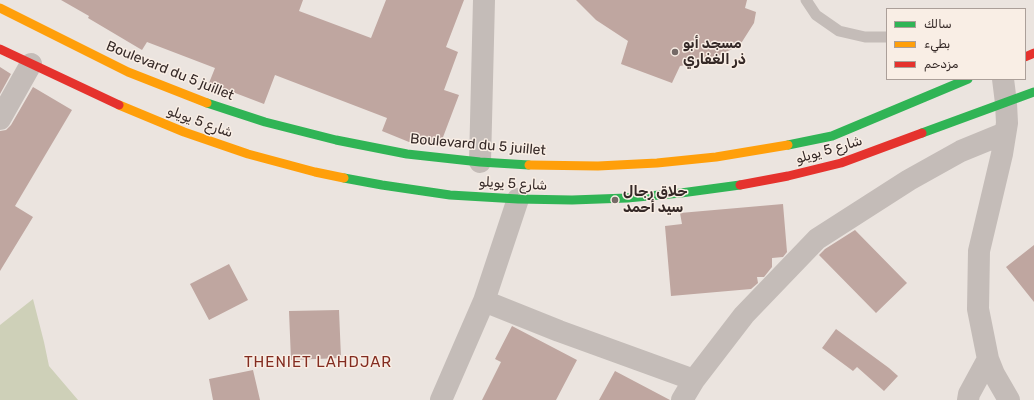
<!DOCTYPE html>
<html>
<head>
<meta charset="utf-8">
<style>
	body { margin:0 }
	#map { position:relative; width:1034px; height:400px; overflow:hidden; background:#ebe4df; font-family:Rubik,Vazirmatn,sans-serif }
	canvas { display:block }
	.legend { position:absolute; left:886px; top:8px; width:140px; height:72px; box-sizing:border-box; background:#f9eee5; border:1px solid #ab9f99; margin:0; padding:5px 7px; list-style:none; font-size:12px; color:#352927 }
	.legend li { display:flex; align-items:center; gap:8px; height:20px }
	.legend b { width:20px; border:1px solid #ab9f99 }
</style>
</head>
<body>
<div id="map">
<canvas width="1034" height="400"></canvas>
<ul class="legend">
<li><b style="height:5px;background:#30b455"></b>سالك</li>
<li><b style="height:5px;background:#ff9f0a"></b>بطيء</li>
<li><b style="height:5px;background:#e5322d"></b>مزدحم</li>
</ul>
</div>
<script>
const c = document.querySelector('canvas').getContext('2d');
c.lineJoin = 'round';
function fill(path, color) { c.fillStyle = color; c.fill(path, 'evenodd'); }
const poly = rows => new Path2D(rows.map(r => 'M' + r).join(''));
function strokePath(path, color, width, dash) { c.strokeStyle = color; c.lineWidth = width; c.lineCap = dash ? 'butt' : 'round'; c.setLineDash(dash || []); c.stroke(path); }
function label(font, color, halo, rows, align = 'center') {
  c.font = font + ' Rubik,Vazirmatn,sans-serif'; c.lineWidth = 3; c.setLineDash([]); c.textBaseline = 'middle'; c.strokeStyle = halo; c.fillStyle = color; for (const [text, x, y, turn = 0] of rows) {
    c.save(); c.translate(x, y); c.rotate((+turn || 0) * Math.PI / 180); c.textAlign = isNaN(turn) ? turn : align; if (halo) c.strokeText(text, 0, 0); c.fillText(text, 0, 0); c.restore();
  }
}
const green = poly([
	[33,299,44,342,49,366,78,400,0,400,0,325]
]);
const building = poly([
	[61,0,303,0,299,11,371,38,386,0,464,0,446,47,458,52,444,90,459,95,440,145,409,142,382,131,387,118,275,75,264,104,209,83,215,68,147,42,142,50,88,18,89,16],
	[576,0,747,0,745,8,756,12,754,23,740,45,710,60,680,66,672,83,621,64,628,41,596,20],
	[0,67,11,74,0,94],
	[33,87,72,110,15,206,33,217,0,271,0,131,6,130,11,125],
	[783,204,787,252,783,257,772,258,772,267,764,277,757,277,758,283,751,289,671,296,665,226,682,224,680,213],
	[855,230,907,283,876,313,819,255,825,249],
	[1034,245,1034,302,1006,267],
	[229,264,248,300,209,320,190,284],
	[339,310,341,358,291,360,289,311],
	[512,326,577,360,556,400,482,400,501,362,495,359],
	[836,329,889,368,898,376,884,391,857,367,853,371,822,348],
	[253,370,260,400,213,400,209,379],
	[615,371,670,400,599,400]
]);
const lane = poly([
	[806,0,816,15,839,31,865,37,887,37]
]);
const street = poly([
	[1003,79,1006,103,1007,123,1002,154,979,251,978,309,988,359,994,374,1009,400],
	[0,119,31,64],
	[480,162,484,0],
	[484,301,559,331,694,380],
	[441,400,484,301,518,199],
	[682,400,694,380,744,315,817,239,909,180,961,151,1005,133],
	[968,400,969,394,988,359]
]);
const fast = poly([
	[207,103,265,122,336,140,407,154,480,162,529,165],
	[922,133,1034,92],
	[788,145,832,136,968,79],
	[344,178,382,185,450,195,518,199,572,200,627,198,681,193,740,185]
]);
const slow = poly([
	[0,8,128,72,207,103],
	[119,105,184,132,248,154,315,172,344,178],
	[529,165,598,166,657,163,716,157,788,145]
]);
const jam = poly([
	[0,49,119,105],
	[1025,57,1034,53],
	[740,185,788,176,841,163,922,133]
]);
const markers = [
	[675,52,4,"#756a67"],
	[615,200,4,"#756a67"]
];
const poiNames = [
	["مسجد أبو",683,44],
	["ذر الغفاري",683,60],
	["حلاق رجال",623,192],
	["سيد أحمد",623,208]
];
const streetNames = [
	["Boulevard du 5 juillet",170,71,22],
	["شارع 5 يويلو",200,122,20],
	["Boulevard du 5 juillet",478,145,5],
	["شارع 5 يويلو",829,150,-16],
	["شارع 5 يويلو",513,184,3]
];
const neighbourhoodNames = [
	["THENIET LAHDJAR",318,363]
];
fill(green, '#ced0b8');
fill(building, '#bfa6a0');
strokePath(lane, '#c4bcb8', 11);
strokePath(street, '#c4bcb8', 22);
strokePath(fast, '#30b455', 9);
strokePath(slow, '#ff9f0a', 9);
strokePath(jam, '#e5322d', 9);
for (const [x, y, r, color] of markers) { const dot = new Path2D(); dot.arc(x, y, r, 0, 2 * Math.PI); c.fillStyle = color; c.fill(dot); strokePath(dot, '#f9eee5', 1.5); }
label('bold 14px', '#352927', '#f9eee5', poiNames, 'left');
label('14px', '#352927', '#f9eee5', streetNames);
c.letterSpacing = '1px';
label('15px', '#832c20', '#f9eee5', neighbourhoodNames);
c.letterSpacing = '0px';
</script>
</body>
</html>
